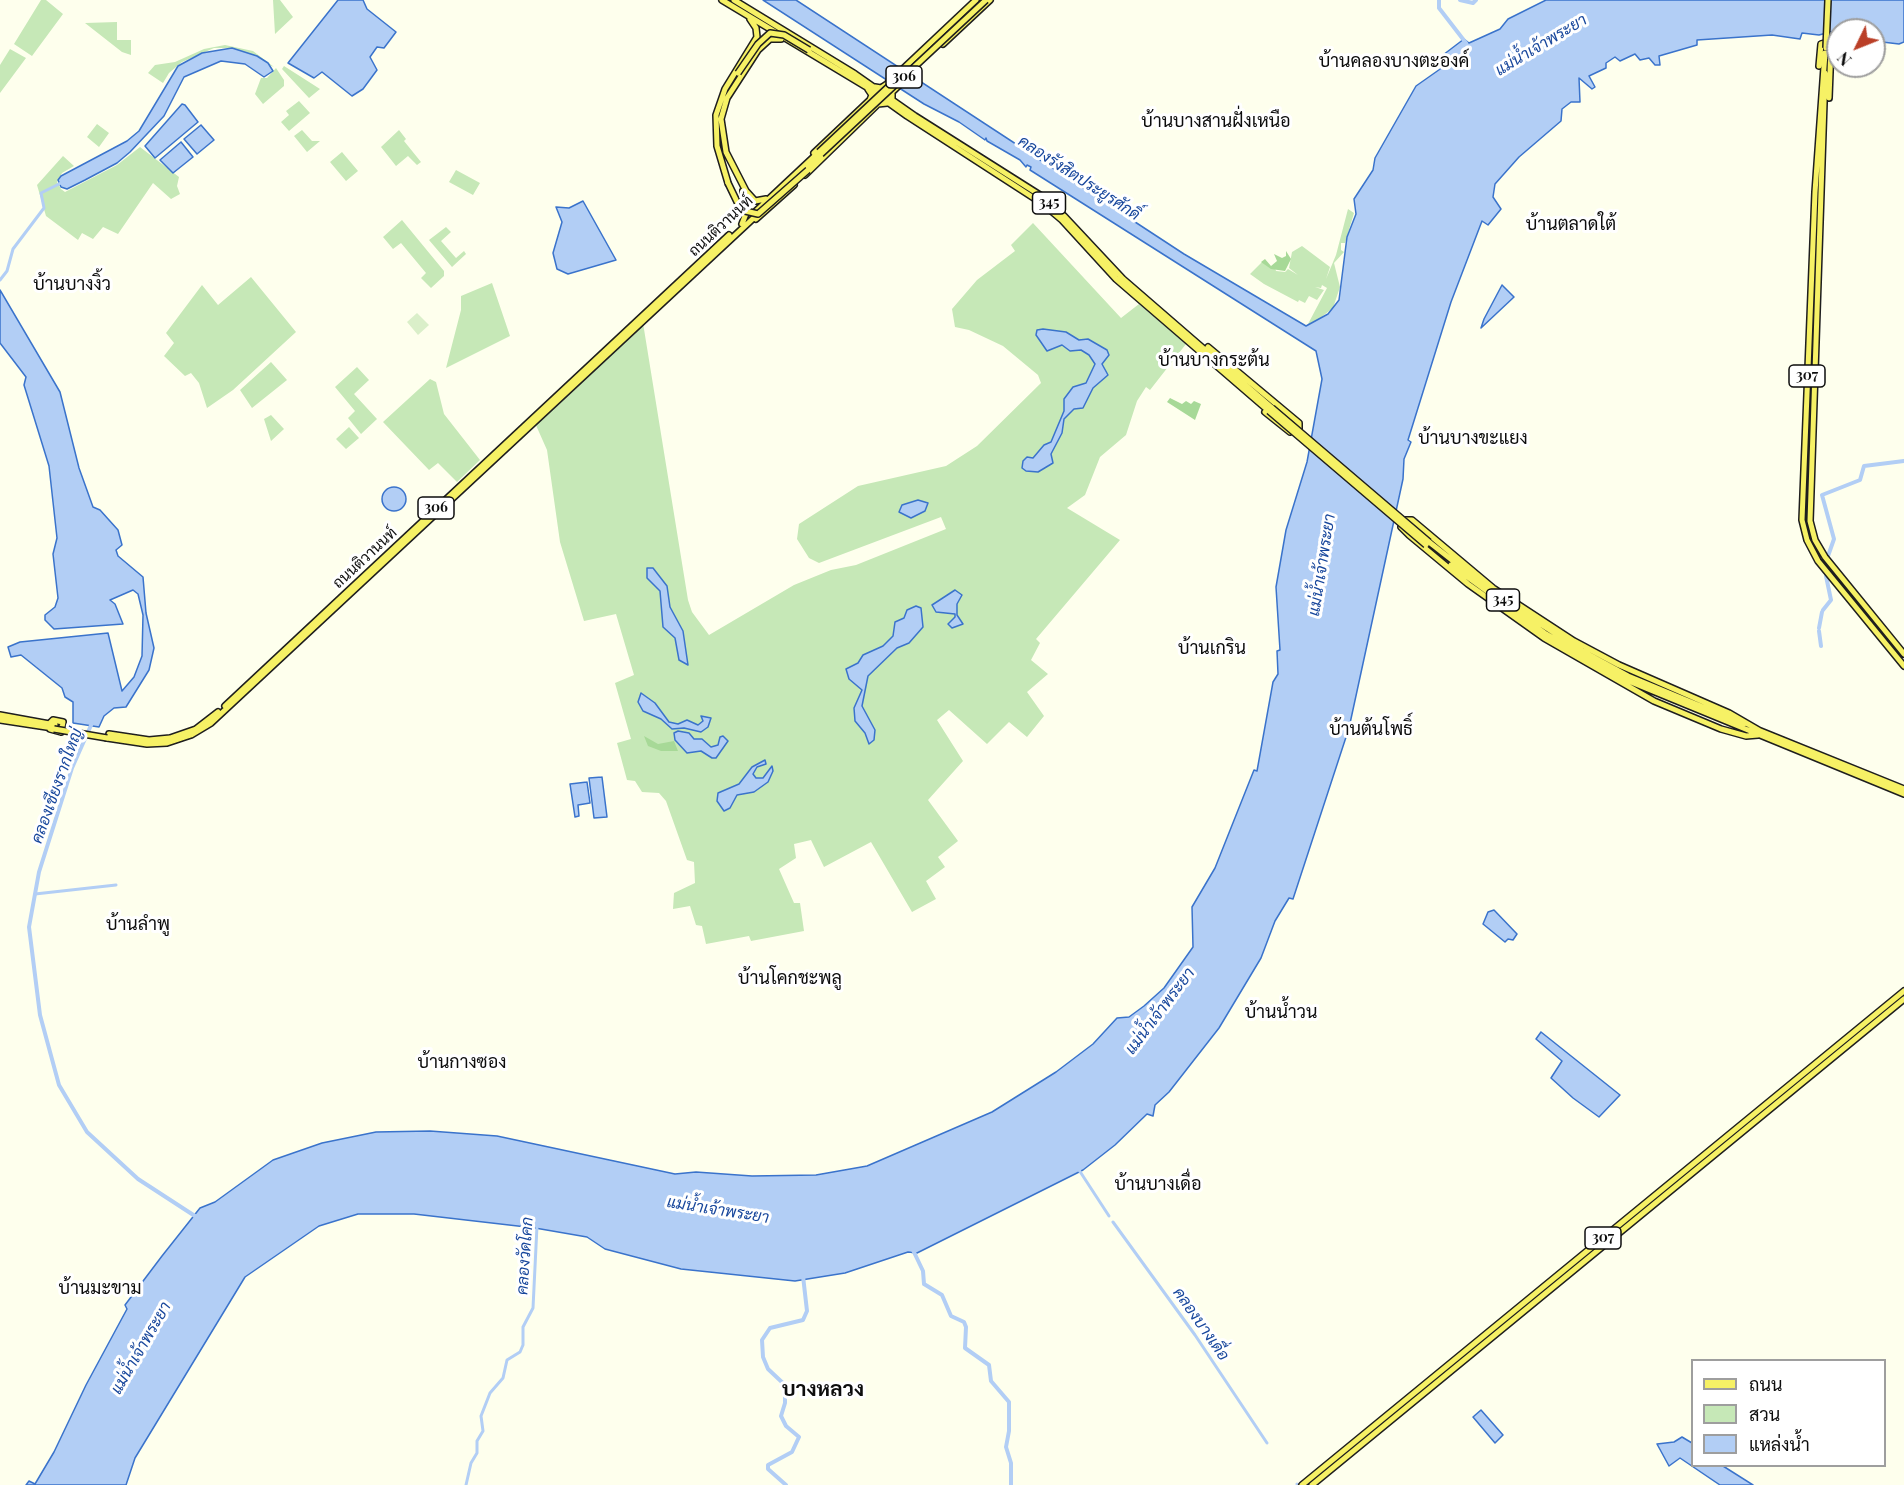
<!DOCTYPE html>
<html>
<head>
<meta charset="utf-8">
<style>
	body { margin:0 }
	#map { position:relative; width:1904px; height:1485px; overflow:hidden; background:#feffed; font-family:"Playfair Display",Sarabun,serif }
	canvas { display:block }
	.legend { position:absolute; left:1691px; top:1359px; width:195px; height:108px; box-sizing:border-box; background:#fff; border:2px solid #9e9e9e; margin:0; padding:8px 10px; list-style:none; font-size:18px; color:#0d0d0d }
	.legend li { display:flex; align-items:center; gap:12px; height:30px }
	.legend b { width:30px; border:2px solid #9e9e9e }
	.north { position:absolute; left:1826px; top:18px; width:60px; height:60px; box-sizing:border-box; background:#fff; border:2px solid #9e9e9e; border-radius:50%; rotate:227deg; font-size:16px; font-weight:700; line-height:24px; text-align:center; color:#0d0d0d }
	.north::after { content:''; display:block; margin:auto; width:21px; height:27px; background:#ba3f27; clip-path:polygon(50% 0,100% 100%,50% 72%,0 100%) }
</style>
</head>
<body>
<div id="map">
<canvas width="1904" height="1485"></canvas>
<ul class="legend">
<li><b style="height:8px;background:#f6f165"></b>ถนน</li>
<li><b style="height:16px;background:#c6e8b7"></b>สวน</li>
<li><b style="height:16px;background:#b2cef5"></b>แหล่งน้ำ</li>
</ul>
<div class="north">N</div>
</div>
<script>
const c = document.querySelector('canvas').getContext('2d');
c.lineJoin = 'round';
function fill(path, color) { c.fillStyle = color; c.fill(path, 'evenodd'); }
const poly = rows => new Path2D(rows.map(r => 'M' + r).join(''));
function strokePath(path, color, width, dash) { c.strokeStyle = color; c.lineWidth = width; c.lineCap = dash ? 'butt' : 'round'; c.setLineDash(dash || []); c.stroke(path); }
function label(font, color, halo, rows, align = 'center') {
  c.font = font + ' "Playfair Display",Sarabun,serif'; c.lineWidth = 6; c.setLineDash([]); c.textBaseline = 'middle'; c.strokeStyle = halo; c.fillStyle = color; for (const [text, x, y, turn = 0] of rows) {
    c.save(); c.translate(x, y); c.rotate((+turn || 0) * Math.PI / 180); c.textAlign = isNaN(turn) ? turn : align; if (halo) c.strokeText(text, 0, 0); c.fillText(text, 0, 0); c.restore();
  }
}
const green = poly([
	[41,0,46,0,63,14,32,56,14,44],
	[273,0,280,0,293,17,275,34],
	[117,22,117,40,131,40,131,55,122,52,85,23],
	[225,45,253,51,274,67,231,48,214,48,182,62,169,73,163,83,148,73,155,65,175,62,204,49],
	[10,49,26,58,0,93,0,65],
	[284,66,320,89,309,98,282,69],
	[276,68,284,80,284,86,263,104,255,94,261,78,267,78],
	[299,101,310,113,289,131,281,122,289,115,286,111],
	[97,124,109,133,99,147,87,137],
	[302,130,312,141,320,141,307,152,294,136],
	[399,130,406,139,404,141,421,162,417,165,408,156,396,166,381,147],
	[140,147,179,177,177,186,180,194,171,199,153,183,118,234,103,227,93,239,82,233,78,240,46,216,37,185,63,156,74,166,62,173,57,182,61,189,65,192,117,165],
	[342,152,358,171,346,181,330,162],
	[456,170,480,183,473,195,449,182],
	[1348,209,1354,213,1345,243,1341,243,1341,250,1344,252,1334,263,1340,287,1333,308,1311,325,1308,324,1327,288,1322,285,1321,288,1315,287,1324,290,1317,300,1309,296,1305,303,1299,300,1298,302,1264,284,1250,274,1263,261,1272,269,1275,268,1276,271,1285,272,1288,269,1298,275,1289,268,1292,252,1302,246,1330,267,1326,279,1336,255],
	[402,220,444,271,444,276,431,288,421,278,426,273,401,243,393,249,383,237],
	[1033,223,1121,318,1139,304,1186,344,1150,390,1146,387,1137,401,1126,435,1100,457,1085,495,1067,508,1120,540,1036,639,1040,643,1031,660,1048,674,1027,692,1044,716,1027,737,1009,722,987,744,949,710,937,720,963,761,928,800,958,841,938,857,945,867,926,881,936,899,912,912,871,842,824,867,811,840,794,844,796,858,779,869,794,903,800,903,804,931,751,941,749,936,706,944,702,926,696,925,690,906,673,909,674,893,695,883,694,862,687,860,666,801,659,793,642,792,635,781,627,780,617,743,631,739,615,683,634,675,616,614,584,621,560,542,547,450,535,423,643,323,688,600,692,612,709,635,794,585,831,570,856,565,946,529,941,517,819,563,809,558,797,539,799,524,858,486,946,466,977,446,1041,383,1038,375,1003,346,969,330,955,327,952,309,977,280,1015,251,1011,245],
	[446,227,451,232,441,241,456,258,464,251,466,254,452,267,429,240],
	[251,277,296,332,233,390,207,408,199,383,191,373,185,376,164,356,174,343,166,333,202,285,218,305],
	[492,283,510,336,446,368,461,310,461,296],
	[271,362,287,380,252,408,240,390],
	[357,367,369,380,354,394,377,419,361,434,348,418,355,411,335,387],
	[430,379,436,382,444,414,480,460,457,482,438,463,429,470,383,422],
	[271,415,284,429,271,441,264,419],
	[349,427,359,438,346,449,336,439]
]);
const forest = poly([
	[1286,251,1291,259,1285,271,1271,269,1261,262,1265,259,1271,266,1277,261,1274,254,1282,258,1286,256],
	[1170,398,1182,404,1186,401,1191,404,1194,401,1201,404,1195,420,1167,402],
	[644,736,658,744,674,741,678,751,661,751,648,746]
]);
const pitch = poly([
	[417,313,429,325,418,335,407,322]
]);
const water = poly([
	[338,0,363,0,367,9,396,32,384,48,377,47,370,57,377,70,363,89,352,96,322,72,314,78,288,63,338,0],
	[763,0,796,0,1184,254,1306,326,1328,314,1339,300,1347,237,1356,214,1354,199,1373,170,1375,158,1416,86,1443,67,1439,58,1464,39,1469,43,1500,29,1508,19,1546,0,1904,0,1904,42,1899,44,1874,41,1874,30,1838,30,1819,35,1802,33,1800,39,1772,35,1697,40,1697,45,1659,56,1660,65,1655,65,1649,58,1640,60,1635,54,1620,61,1615,57,1606,63,1606,68,1589,76,1595,87,1592,89,1579,78,1580,102,1571,102,1562,109,1561,121,1519,157,1495,184,1493,197,1501,209,1488,225,1482,221,1451,302,1408,440,1411,442,1404,459,1403,479,1349,728,1293,899,1289,898,1275,921,1261,958,1219,1028,1169,1092,1155,1105,1153,1116,1147,1114,1115,1145,1083,1170,917,1253,908,1252,845,1273,795,1281,681,1269,605,1249,587,1237,535,1228,414,1214,358,1214,319,1226,245,1277,135,1458,126,1485,26,1485,29,1481,35,1484,54,1452,86,1385,127,1309,125,1305,162,1256,200,1208,215,1202,273,1160,322,1143,376,1132,430,1131,497,1136,675,1174,696,1172,752,1176,816,1175,867,1166,992,1112,1056,1072,1093,1044,1117,1018,1129,1017,1144,1006,1164,988,1193,947,1192,907,1215,868,1254,770,1257,771,1273,682,1278,674,1277,651,1280,650,1276,587,1286,530,1307,462,1322,379,1316,351,1030,170,1031,167,1027,165,1026,167,1020,160,987,141,986,138,985,140,959,122,924,104,763,0],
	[232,48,257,56,268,63,273,71,264,77,245,64,221,61,184,77,164,116,130,152,117,163,85,180,67,189,61,187,58,180,61,176,127,141,139,131,178,66,202,53,232,48],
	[182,104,185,105,198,122,155,158,145,146,182,104],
	[201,125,214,140,197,154,184,139,201,125],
	[181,142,193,157,173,173,160,160,181,142],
	[583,201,616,260,568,274,557,269,553,253,562,222,556,207,569,208,583,201],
	[1502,285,1514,297,1481,328,1484,319,1502,285],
	[0,290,60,392,79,468,93,507,100,510,118,530,122,545,116,550,118,556,143,577,146,613,154,648,149,670,126,707,114,708,104,716,99,727,73,723,73,702,65,697,62,688,21,655,11,657,8,647,20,642,108,633,122,691,134,677,142,656,143,615,138,594,133,590,110,600,115,604,123,624,54,629,45,620,45,615,55,607,58,598,53,554,57,538,49,466,24,385,26,377,0,343,0,290],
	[1043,329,1066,332,1079,340,1088,339,1107,350,1109,355,1102,364,1108,375,1093,388,1083,408,1074,409,1064,419,1062,433,1051,454,1053,463,1038,472,1026,471,1022,468,1023,461,1027,457,1033,458,1044,445,1051,442,1064,411,1064,399,1073,387,1086,383,1095,364,1089,355,1081,350,1070,351,1062,345,1047,351,1036,335,1037,330,1043,329],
	'382 499a12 12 0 1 1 24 0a12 12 0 1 1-24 0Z',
	[918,500,928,503,925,511,911,518,899,512,902,505,918,500],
	[647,568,653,568,667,586,670,607,683,631,688,665,679,660,675,638,663,627,660,591,647,578,647,568],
	[955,590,962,595,957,604,957,615,963,624,952,628,948,624,955,617,955,614,936,612,932,605,955,590],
	[916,606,921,608,923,627,909,643,897,648,868,676,862,706,875,730,874,740,869,744,865,733,855,721,854,708,862,690,849,679,846,669,858,663,863,655,883,646,893,636,895,622,904,618,907,610,916,606],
	[641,693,655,703,669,722,678,724,687,720,698,725,703,721,701,716,711,718,708,727,701,732,684,728,672,729,661,719,643,711,638,702,641,693],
	[678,731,689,733,694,739,702,739,711,747,718,745,720,737,723,736,728,741,716,758,712,758,701,751,687,753,675,740,674,733,678,731],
	[765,760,766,764,757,767,753,774,756,778,763,778,772,766,773,771,768,782,754,792,737,795,730,808,724,811,717,801,718,793,739,784,752,767,765,760],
	[602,777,607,817,594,818,589,778,602,777],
	[587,782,590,803,578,805,579,816,575,817,570,784,587,782],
	[1494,910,1517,934,1513,940,1508,939,1505,942,1483,924,1488,912,1494,910],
	[1541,1032,1620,1095,1599,1117,1573,1098,1551,1078,1562,1061,1536,1039,1541,1032],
	[1481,1410,1503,1435,1495,1443,1473,1417,1481,1410],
	[1682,1437,1692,1443,1692,1466,1723,1466,1753,1485,1720,1485,1680,1458,1669,1466,1657,1444,1674,1442,1682,1437]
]);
const canal = poly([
	[0,280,7,271,13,249,44,208,41,193,61,183],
	[35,894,116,885],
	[1079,1170,1109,1216],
	[1113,1222,1195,1335,1267,1443],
	[1297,1484,1298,1485],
	[466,1485,471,1463,477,1453,477,1441,483,1431,481,1416,490,1393,503,1378,507,1360,520,1352,523,1345,523,1327,533,1308,537,1226]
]);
const river = poly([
	[1439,0,1439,8,1466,43],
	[1460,0,1473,3,1476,0],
	[1828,556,1834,539,1822,495,1860,480,1864,466,1904,461],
	[1823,610,1831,600,1826,576],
	[1819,628,1822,612],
	[1819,631,1821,646],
	[92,723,72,768,39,872,29,927,40,1015,59,1085,87,1132,138,1179,198,1218],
	[912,1248,923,1271,924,1284,942,1295,951,1316,964,1322,966,1327,965,1348,989,1365,991,1381,1009,1402,1009,1431,1006,1447,1011,1463,1011,1485],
	[786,1485,768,1469,768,1465,792,1452,799,1437,786,1426,781,1416,785,1403,785,1385,768,1369,763,1357,762,1340,770,1328,803,1320,807,1311,803,1276]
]);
const major = poly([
	[722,0,865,86,907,116,1043,204,1062,220,1116,279,1269,411],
	[734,0,855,74,915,116,1043,197,1064,216,1123,279,1272,408],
	[943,44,990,0],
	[1825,53,1815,192,1802,520,1807,540,1818,561,1904,666],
	[1819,66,1821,44,1828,42,1831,46,1829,98],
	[1825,73,1810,521,1815,540,1825,557,1904,654],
	[875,87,881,88,887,84,976,0],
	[892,100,892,92,914,71],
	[814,153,870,100,872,95,868,89],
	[803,171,821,154],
	[805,175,878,104,887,103],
	[728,183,717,146,716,115,725,89,757,37,756,28,750,19],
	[766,199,755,201,746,191,726,152,721,119,727,98,758,50,770,39,781,39],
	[754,213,819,152],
	[756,219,794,185],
	[742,224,747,211,743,191],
	[1208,347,1299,423,1299,429,1290,432,1265,412],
	[1429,542,1499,597,1582,651,1628,676,1744,724],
	[1451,565,1546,634,1626,680,1904,794],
	[225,706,729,235],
	[0,715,55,725],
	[0,720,53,728],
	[49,724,53,720,63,722,61,732,50,729],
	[1758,730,1904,789],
	[109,734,149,740,170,738,196,729,218,712],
	[1758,735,1746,736,1721,729,1654,701,1544,638,1468,584,1409,535,1401,527,1403,520,1412,520,1493,588,1574,641,1619,665,1729,713,1760,731],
	[107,738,147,744,167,743,191,735,211,723,759,213],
	[1302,1485,1904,991],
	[1312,1485,1904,999]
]);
const majorBridge = poly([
	[1826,48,1828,0],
	[738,73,758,44,770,33,784,35,809,50],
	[819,152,901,75],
	[821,154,986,0],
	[728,183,741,210,758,214,808,170],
	[1272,408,1429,542],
	[1269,411,1426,545],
	[54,729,107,738]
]);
const shields = [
	[904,77,36],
	[1049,203,33],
	[1807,376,36],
	[436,508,36],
	[1503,600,33],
	[1603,1238,36]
];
const shieldNames = [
	["306",904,77],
	["345",1049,203],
	["307",1807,376],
	["306",436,508],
	["345",1503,600],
	["307",1603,1238]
];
const streetNames = [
	["ถนนติวานนท์",721,226,-43],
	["ถนนติวานนท์",365,558,-43]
];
const waterNames = [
	["แม่น้ำเจ้าพระยา",1541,45,-31],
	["คลองรังสิตประยูรศักดิ์",1079,178,33],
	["แม่น้ำเจ้าพระยา",1322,565,-81],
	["คลองเชียงรากใหญ่",57,786,-70],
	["แม่น้ำเจ้าพระยา",1160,1011,-53],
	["แม่น้ำเจ้าพระยา",718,1210,9],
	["คลองวัดโคก",525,1256,-86],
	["คลองบางเดื่อ",1201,1324,55],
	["แม่น้ำเจ้าพระยา",141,1348,-60]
];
const quarterNames = [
	["บ้านคลองบางตะองค์",1394,61],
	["บ้านบางสานฝั่งเหนือ",1216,121],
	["บ้านตลาดใต้",1571,224],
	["บ้านบางงิ้ว",72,284],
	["บ้านบางกระต้น",1214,360],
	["บ้านบางขะแยง",1473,438],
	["บ้านเกริน",1212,648],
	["บ้านต้นโพธิ์",1371,729],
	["บ้านลำพู",138,924],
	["บ้านโคกชะพลู",790,978],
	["บ้านน้ำวน",1281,1012],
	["บ้านกางซอง",462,1062],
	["บ้านบางเดื่อ",1158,1184],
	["บ้านมะขาม",100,1288]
];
const districtNames = [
	["บางหลวง",823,1389]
];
fill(green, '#c6e8b7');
fill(forest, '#a7d997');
fill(pitch, '#daefc9');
fill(water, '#b2cef5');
strokePath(water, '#3a73cb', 1.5);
strokePath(canal, '#b2cef5', 3);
strokePath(river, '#b2cef5', 4);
strokePath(major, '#1e1e1e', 8);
strokePath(major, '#f6f165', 5);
strokePath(majorBridge, '#1e1e1e', 8, []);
strokePath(majorBridge, '#f6f165', 5);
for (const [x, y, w] of shields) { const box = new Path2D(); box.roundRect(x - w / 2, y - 11, w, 22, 4.5); c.fillStyle = '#fff'; c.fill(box); strokePath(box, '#0d0d0d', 1.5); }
label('bold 14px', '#0d0d0d', null, shieldNames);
label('15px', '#0d0d0d', '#fff', streetNames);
label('italic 16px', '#18479c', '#fff', waterNames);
label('18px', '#0d0d0d', '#fff', quarterNames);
label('bold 21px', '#0d0d0d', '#fff', districtNames);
</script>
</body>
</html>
